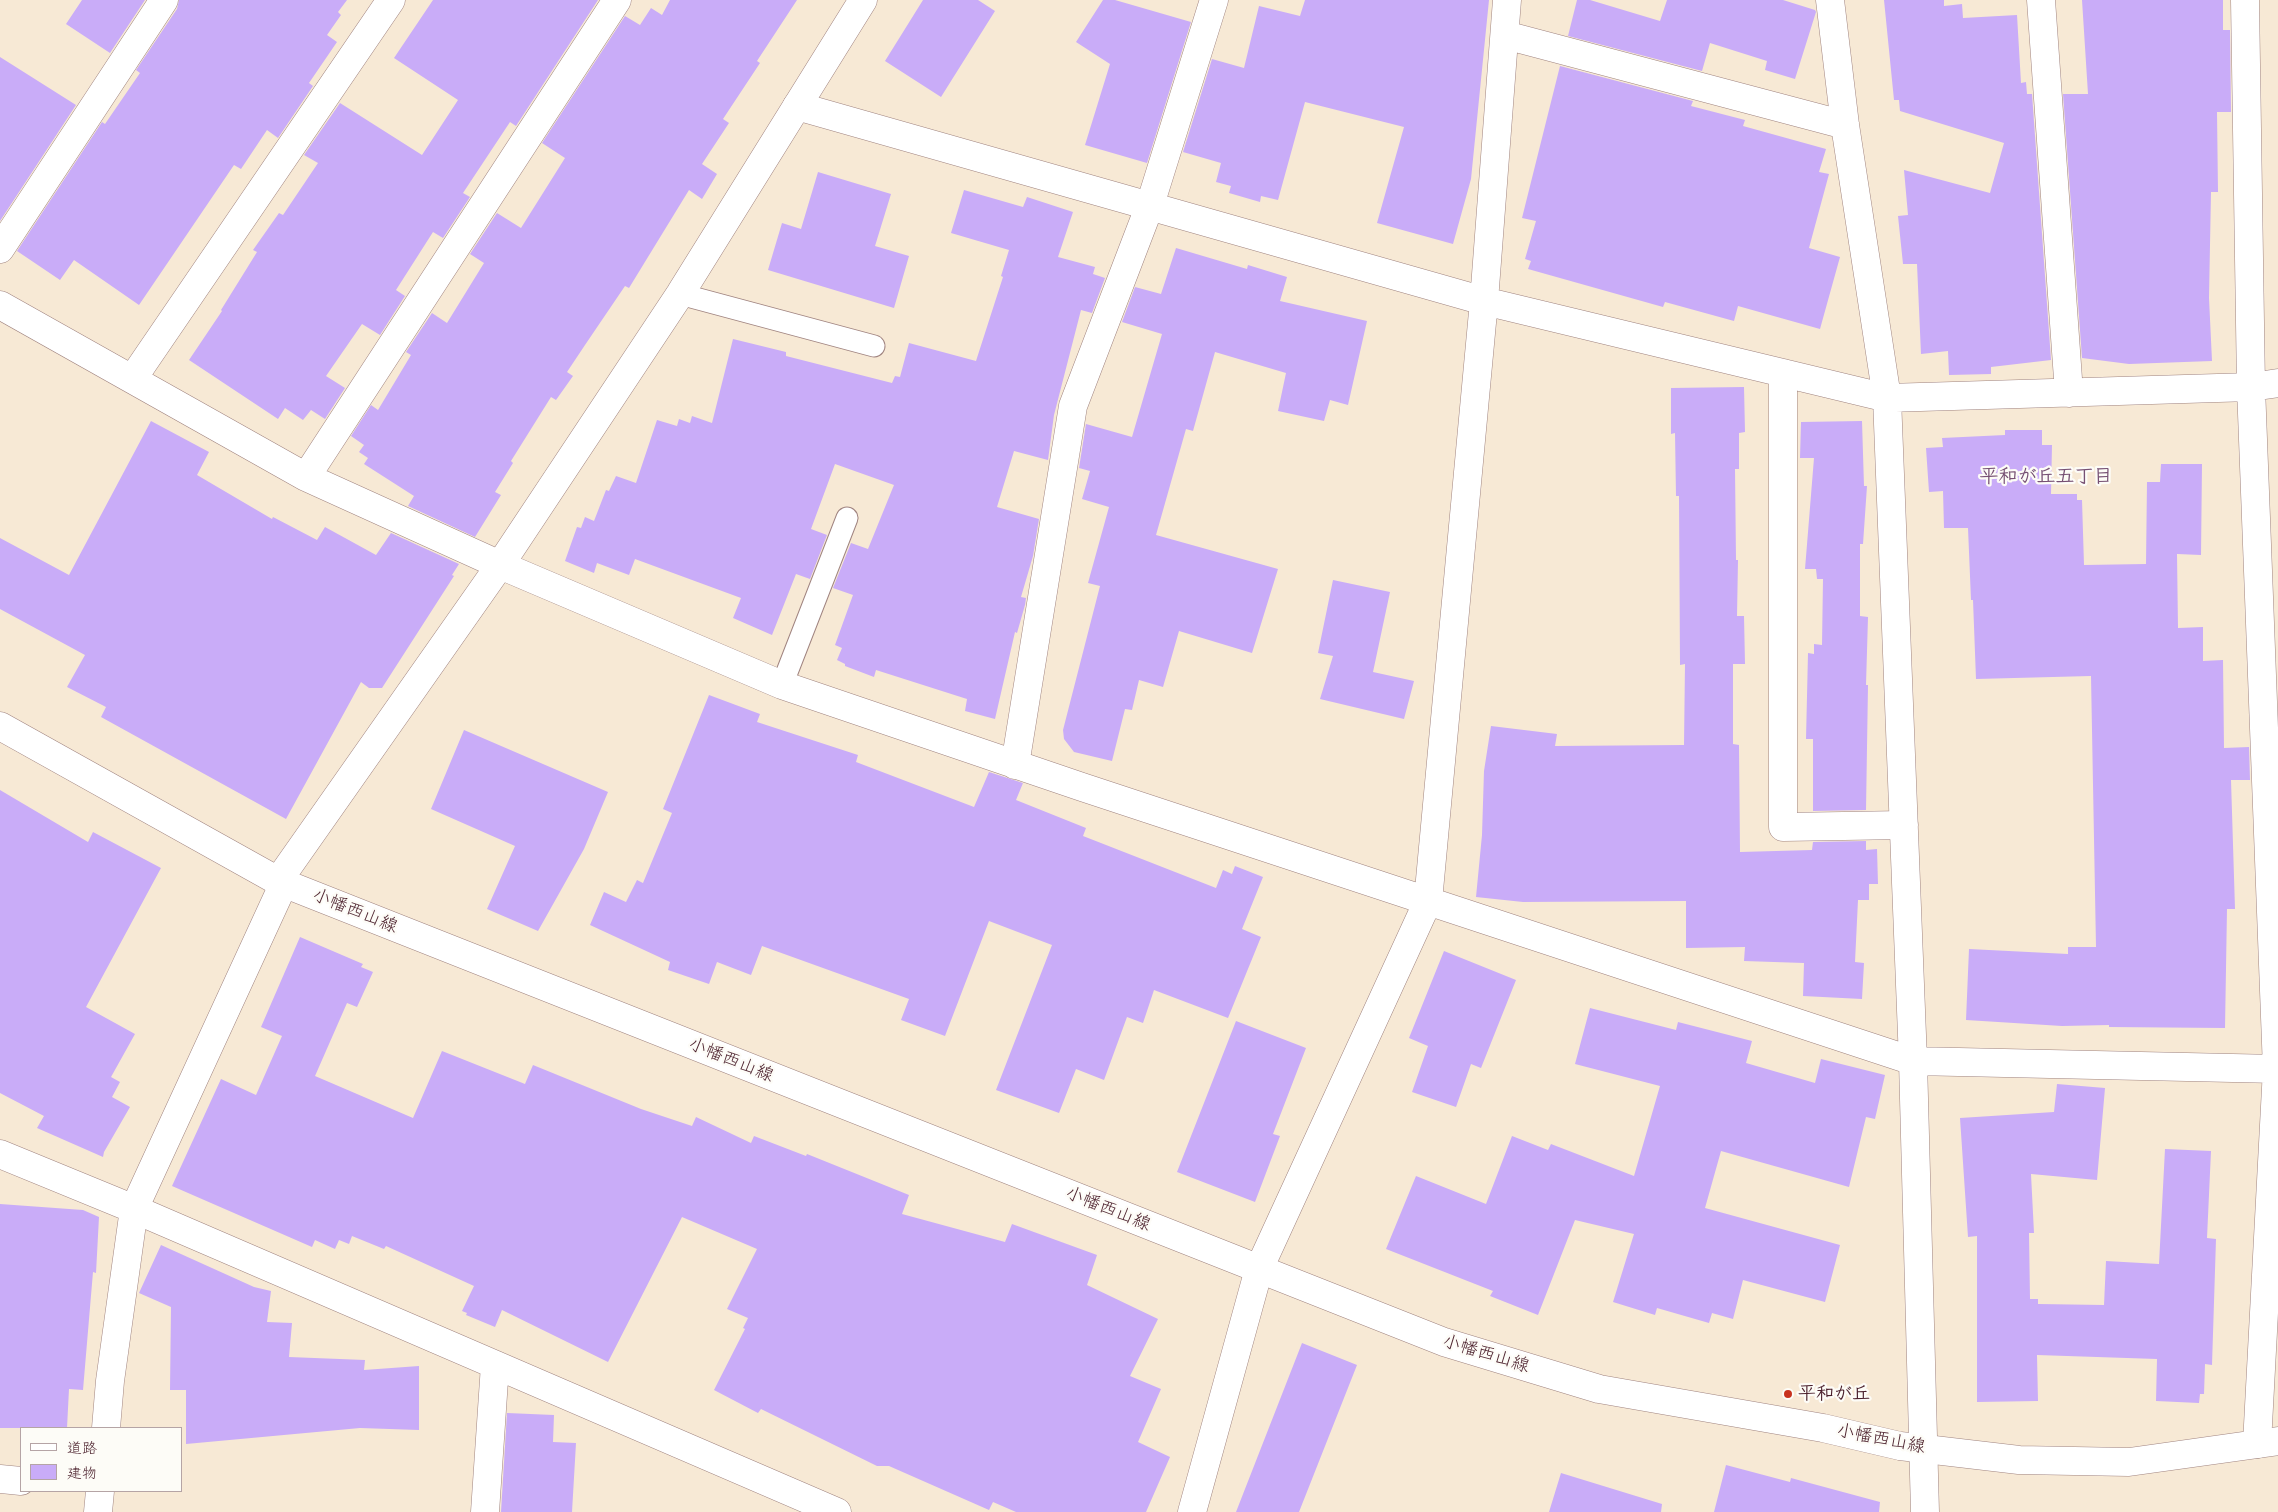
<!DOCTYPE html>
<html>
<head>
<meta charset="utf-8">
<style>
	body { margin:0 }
	#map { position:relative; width:2278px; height:1512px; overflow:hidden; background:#f7e9d5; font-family:"Playpen Sans","Klee One",sans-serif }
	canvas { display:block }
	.legend { position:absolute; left:20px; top:1427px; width:162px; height:65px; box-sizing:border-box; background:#fdfcf7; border:1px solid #b5a4a5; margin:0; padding:6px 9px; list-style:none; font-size:15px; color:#4a1f2b }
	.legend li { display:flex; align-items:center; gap:10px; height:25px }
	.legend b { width:25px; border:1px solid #b5a4a5 }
</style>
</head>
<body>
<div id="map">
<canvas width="2278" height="1512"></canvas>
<ul class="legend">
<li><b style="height:6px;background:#fff"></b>道路</li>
<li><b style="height:14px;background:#c9acf8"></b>建物</li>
</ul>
</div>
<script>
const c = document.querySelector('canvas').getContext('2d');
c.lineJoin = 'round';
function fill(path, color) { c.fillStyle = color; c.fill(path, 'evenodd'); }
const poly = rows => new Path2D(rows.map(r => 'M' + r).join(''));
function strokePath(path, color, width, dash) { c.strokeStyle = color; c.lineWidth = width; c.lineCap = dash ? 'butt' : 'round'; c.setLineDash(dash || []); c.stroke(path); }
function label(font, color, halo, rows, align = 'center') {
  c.font = font + ' "Playpen Sans","Klee One",sans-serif'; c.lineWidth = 4.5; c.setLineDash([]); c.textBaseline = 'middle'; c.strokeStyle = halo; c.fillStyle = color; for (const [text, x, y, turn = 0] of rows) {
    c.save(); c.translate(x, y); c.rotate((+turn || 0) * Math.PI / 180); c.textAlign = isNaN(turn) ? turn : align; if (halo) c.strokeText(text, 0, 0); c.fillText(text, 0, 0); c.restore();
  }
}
const building = poly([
	[82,0,145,0,110,53,66,24],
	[179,0,347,0,338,12,341,15,327,35,337,42,309,83,313,86,278,138,267,130,241,169,234,165,139,305,74,260,60,280,17,251,102,122,105,124,140,73,136,70,177,9],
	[433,0,598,0,516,126,510,122,463,193,470,197,443,238,433,232,396,290,405,296,380,335,362,324,326,376,345,388,325,419,311,410,303,420,285,408,278,419,189,360,222,311,221,310,257,252,253,250,279,213,283,215,318,163,304,155,340,103,422,155,458,100,394,58],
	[670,0,797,0,757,61,760,63,723,119,729,123,702,164,717,174,702,199,689,190,629,288,625,286,585,345,567,372,573,376,556,400,551,397,511,461,513,463,495,492,501,495,475,537,408,506,414,496,364,464,368,458,359,452,364,445,351,436,371,405,378,410,411,355,406,352,432,313,447,323,484,263,470,254,497,213,521,228,565,158,542,143,625,16,640,25,651,8,662,15],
	[923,0,978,0,995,11,941,97,885,61],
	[1103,0,1115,0,1191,22,1147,163,1085,145,1110,64,1076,42],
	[1305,0,1489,0,1471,179,1453,244,1377,223,1404,127,1305,102,1278,200,1261,196,1260,202,1229,193,1231,186,1216,182,1221,163,1183,152,1212,59,1244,68,1259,6,1300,16],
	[1577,0,1590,0,1660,21,1667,0,1783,0,1815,10,1816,12,1795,79,1765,70,1767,61,1710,43,1702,71,1568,36],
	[1884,0,1944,0,1944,6,1962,4,1963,18,2017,15,2021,83,2026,82,2027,94,2032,94,2051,360,1991,367,1991,374,1949,375,1948,351,1921,354,1917,264,1903,264,1898,216,1908,215,1904,170,1990,193,2004,143,1900,111,1899,100,1894,100],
	[2082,0,2223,0,2223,30,2230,30,2231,112,2217,112,2218,192,2211,192,2209,298,2212,361,2129,364,2082,358,2063,94,2088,94],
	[0,57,76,105,0,221],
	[1560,66,1693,101,1691,106,1745,120,1743,126,1826,149,1819,172,1829,174,1809,248,1840,257,1820,329,1738,306,1734,321,1665,302,1663,307,1528,269,1531,261,1525,259,1536,221,1522,218],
	[818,172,891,194,875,246,909,256,894,308,768,270,782,223,801,229],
	[964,190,1023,207,1027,197,1073,212,1058,257,1095,267,1093,274,1105,278,1092,313,1081,310,1054,415,1048,460,1014,451,997,507,1039,519,1033,556,1021,597,1026,598,1025,605,1017,633,1015,632,995,719,965,711,967,699,876,670,874,677,845,666,845,664,837,660,842,648,835,645,853,595,833,588,851,543,868,549,894,485,835,464,811,529,827,535,810,579,796,574,772,635,733,618,741,598,635,559,629,575,597,563,594,573,565,561,577,527,581,528,585,517,594,521,606,490,609,491,616,476,636,483,657,420,677,426,679,419,690,423,692,416,712,423,733,339,786,352,786,356,892,383,895,376,900,377,909,343,976,361,1003,277,1001,276,1009,250,951,233],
	[1176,248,1247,269,1248,265,1287,277,1280,301,1367,321,1348,405,1330,400,1324,421,1278,411,1286,373,1215,352,1193,431,1186,429,1156,535,1278,569,1252,653,1179,631,1163,687,1139,680,1132,710,1125,709,1112,761,1074,752,1064,739,1063,730,1100,586,1088,583,1109,507,1082,499,1090,471,1079,468,1086,424,1132,437,1162,334,1122,322,1135,287,1161,294],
	[1744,387,1745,432,1739,433,1739,469,1735,469,1736,560,1738,560,1737,616,1744,616,1745,664,1733,664,1733,744,1739,745,1740,852,1812,850,1813,842,1866,841,1866,850,1877,849,1878,884,1869,884,1869,900,1858,900,1855,962,1864,963,1862,999,1803,996,1804,963,1744,961,1745,947,1686,948,1686,901,1523,902,1476,897,1482,835,1484,771,1491,726,1557,734,1555,746,1684,745,1685,664,1680,665,1679,496,1676,496,1675,433,1671,434,1671,388],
	[151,421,209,452,197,475,272,519,273,517,317,540,325,527,376,555,391,533,459,564,452,575,454,576,382,688,369,688,361,682,286,819,101,717,106,707,67,687,85,655,0,609,0,538,69,575],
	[1862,421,1864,486,1867,486,1863,544,1860,544,1860,616,1868,617,1866,685,1868,685,1866,810,1813,811,1813,739,1806,739,1808,653,1814,654,1814,644,1822,645,1823,579,1817,579,1816,569,1805,569,1814,458,1800,458,1801,422],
	[2005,430,2042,430,2042,445,2052,445,2051,494,2077,494,2077,500,2082,500,2084,565,2146,564,2147,482,2160,482,2161,464,2202,464,2201,555,2177,554,2178,628,2203,627,2203,661,2223,660,2224,748,2249,747,2250,780,2231,780,2235,909,2227,909,2225,1028,2109,1027,2109,1025,2062,1026,1966,1020,1969,949,2068,954,2068,947,2096,947,2091,676,1976,679,1973,600,1971,600,1968,528,1944,528,1943,491,1929,492,1926,448,1943,447,1942,438,2005,435],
	[1333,580,1390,592,1373,672,1414,681,1404,719,1320,699,1333,656,1318,653],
	[709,695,760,714,757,722,858,755,856,762,974,807,989,772,1023,783,1016,800,1086,828,1083,836,1216,888,1223,870,1232,874,1235,866,1263,877,1242,929,1261,937,1228,1018,1154,990,1143,1023,1127,1017,1104,1080,1076,1069,1059,1113,996,1090,1052,945,989,921,945,1036,901,1020,909,999,762,946,751,975,717,962,709,984,668,970,670,962,590,925,604,892,626,902,637,880,643,883,672,813,663,809],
	[464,730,608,792,584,849,538,931,487,909,515,846,431,809],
	[0,790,88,842,93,832,161,868,86,1007,135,1034,111,1077,120,1082,112,1097,130,1107,104,1152,103,1157,37,1128,44,1116,0,1093],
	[300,937,363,964,361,967,373,972,357,1007,347,1003,315,1076,413,1118,442,1051,525,1084,533,1065,641,1109,692,1126,696,1117,751,1143,754,1136,806,1156,807,1154,909,1195,902,1214,1005,1242,1012,1224,1097,1255,1087,1285,1158,1319,1130,1376,1161,1389,1138,1442,1170,1457,1146,1512,1016,1512,993,1502,989,1510,889,1466,877,1466,761,1409,758,1413,714,1390,745,1329,743,1328,748,1318,727,1309,757,1249,682,1217,608,1362,502,1310,495,1327,466,1315,467,1313,462,1311,474,1286,386,1246,384,1249,352,1236,349,1244,339,1240,335,1249,315,1240,312,1247,172,1186,221,1079,256,1095,282,1036,261,1027],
	[1444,951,1516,980,1481,1068,1471,1064,1456,1107,1412,1092,1428,1046,1409,1038],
	[1590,1008,1676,1030,1678,1022,1752,1041,1746,1063,1815,1083,1821,1059,1885,1075,1875,1119,1866,1117,1849,1187,1721,1151,1705,1208,1840,1245,1825,1302,1743,1280,1733,1319,1712,1313,1709,1323,1657,1308,1655,1315,1613,1302,1634,1234,1575,1220,1538,1315,1490,1296,1493,1291,1386,1249,1416,1176,1486,1204,1512,1136,1548,1150,1551,1144,1634,1176,1660,1086,1575,1064],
	[1236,1021,1306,1048,1273,1134,1280,1136,1255,1202,1177,1172],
	[2057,1084,2105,1088,2097,1180,2031,1174,2034,1233,2029,1233,2030,1299,2038,1299,2038,1304,2104,1305,2106,1261,2159,1264,2165,1149,2211,1151,2207,1238,2216,1239,2212,1365,2205,1364,2204,1394,2200,1394,2199,1403,2156,1401,2157,1359,2037,1355,2038,1401,1977,1402,1977,1236,1968,1237,1960,1118,2054,1112],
	[0,1204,83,1210,99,1217,96,1273,93,1272,83,1390,69,1389,67,1428,0,1428],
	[161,1245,254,1287,271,1291,267,1322,292,1323,289,1357,365,1360,364,1370,419,1366,419,1430,360,1428,186,1444,186,1390,170,1390,171,1307,139,1293],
	[1302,1343,1357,1365,1299,1512,1236,1512],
	[507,1413,554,1415,553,1442,576,1443,572,1512,501,1512],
	[1726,1465,1790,1482,1791,1478,1880,1502,1879,1512,1714,1512],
	[1561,1473,1662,1504,1661,1512,1549,1512]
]);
const lane = poly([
	[680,294,874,346],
	[782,685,847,518]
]);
const street = poly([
	[1830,0,1845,125,1887,398,1913,1061,1925,1512],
	[2041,0,2069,393],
	[2245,0,2251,387,2277,1069,2257,1444],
	[1505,35,1845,125],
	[797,106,1484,301,1887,398,2251,387,2278,383],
	[0,249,164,0],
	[0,305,306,477,500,565,782,685,1082,787,1913,1061,2278,1069],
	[1783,373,1783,827,1904,825],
	[133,378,391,0],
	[306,477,617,0],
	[1015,765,1073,406,1150,205,1214,0],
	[0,1154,134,1209,837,1512],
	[106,1428,110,1381,134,1209,284,883],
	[0,1479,21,1481],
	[98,1512,100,1491],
	[485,1512,495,1365],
	[1192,1512,1259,1269,1428,901,1484,301,1507,0]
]);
const secondary = poly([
	[0,726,278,881,1444,1342,1599,1389,1823,1428,1900,1446,2019,1460,2129,1462,2278,1441],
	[278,881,500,565,680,294,863,0]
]);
const markers = [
	[1788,1394,5,"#c8321e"]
];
const streetNames = [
	["小幡西山線",355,911,22],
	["小幡西山線",731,1060,22],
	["小幡西山線",1108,1209,22],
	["小幡西山線",1486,1354,17],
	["小幡西山線",1881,1439,11]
];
const poiNames = [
	["平和が丘",1798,1394]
];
const neighbourhoodNames = [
	["平和が丘五丁目",2046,477]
];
fill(building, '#c9acf8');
strokePath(lane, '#a08480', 23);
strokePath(street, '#a08480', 29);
strokePath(secondary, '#a08480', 29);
strokePath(lane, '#fff', 21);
strokePath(street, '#fff', 28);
strokePath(secondary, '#fff', 28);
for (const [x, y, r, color] of markers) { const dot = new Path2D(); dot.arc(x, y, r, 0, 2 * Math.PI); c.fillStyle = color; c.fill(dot); strokePath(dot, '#fdfcf7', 2); }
label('18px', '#4a1f2b', '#fdfcf7', streetNames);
label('bold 18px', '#4a1f2b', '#fdfcf7', poiNames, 'left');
label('bold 19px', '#765073', '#fdfcf7', neighbourhoodNames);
</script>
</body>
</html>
